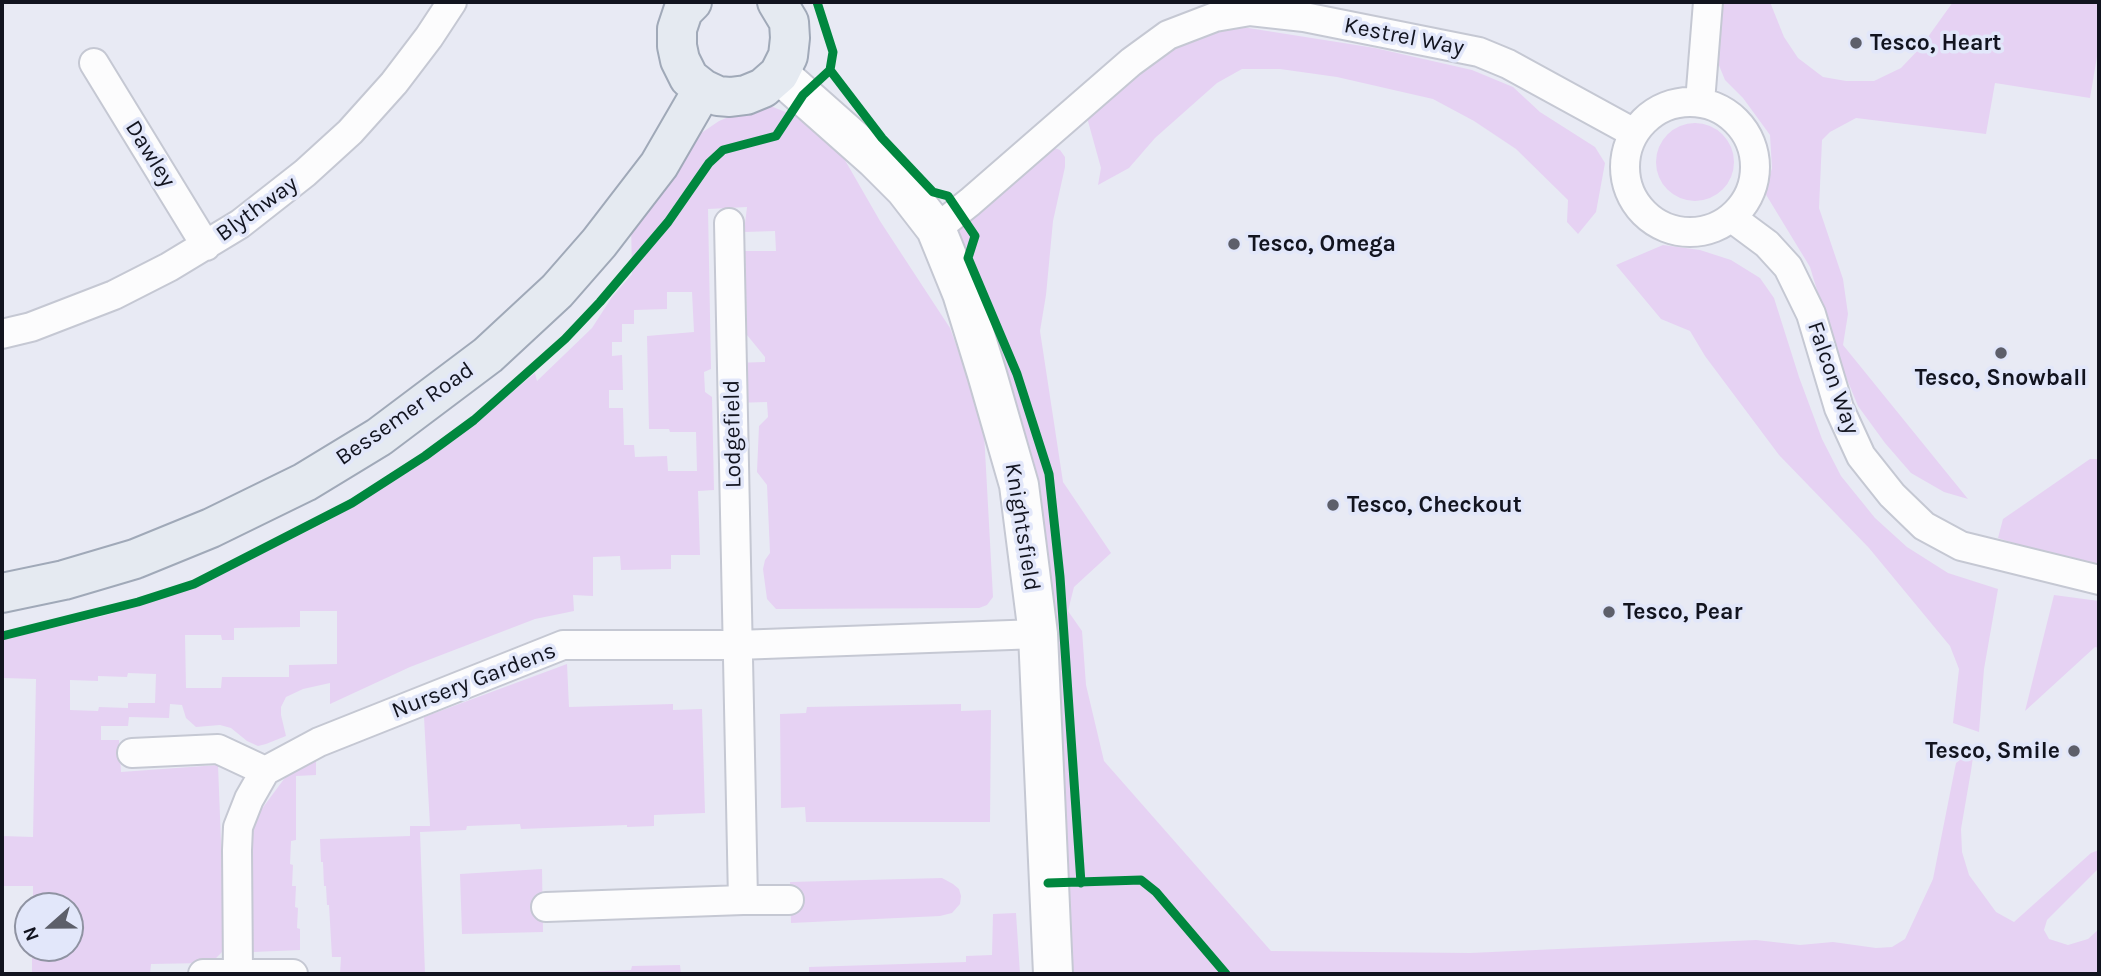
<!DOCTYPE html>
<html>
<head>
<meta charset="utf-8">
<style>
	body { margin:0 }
	#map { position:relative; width:2101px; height:976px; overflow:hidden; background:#e8eaf4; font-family:Karla,sans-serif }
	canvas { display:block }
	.frame { position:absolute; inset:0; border:4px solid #12141f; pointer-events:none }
	.north { position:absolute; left:14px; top:892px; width:70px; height:70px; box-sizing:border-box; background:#e2e7fa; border:2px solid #8f93a2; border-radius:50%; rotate:249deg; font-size:19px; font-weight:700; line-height:28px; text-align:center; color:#12141f }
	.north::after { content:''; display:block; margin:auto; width:24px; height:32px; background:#5d5f6a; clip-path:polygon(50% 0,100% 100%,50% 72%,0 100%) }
</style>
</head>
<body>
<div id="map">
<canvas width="2101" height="976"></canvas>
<div class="frame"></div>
<div class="north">N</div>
</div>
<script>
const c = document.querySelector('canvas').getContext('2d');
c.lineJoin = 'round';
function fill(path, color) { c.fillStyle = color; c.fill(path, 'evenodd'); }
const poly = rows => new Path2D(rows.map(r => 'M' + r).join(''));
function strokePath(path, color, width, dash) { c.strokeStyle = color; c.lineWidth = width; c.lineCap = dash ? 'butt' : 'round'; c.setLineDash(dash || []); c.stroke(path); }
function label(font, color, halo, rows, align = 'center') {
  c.font = font + ' Karla,sans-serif'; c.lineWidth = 7; c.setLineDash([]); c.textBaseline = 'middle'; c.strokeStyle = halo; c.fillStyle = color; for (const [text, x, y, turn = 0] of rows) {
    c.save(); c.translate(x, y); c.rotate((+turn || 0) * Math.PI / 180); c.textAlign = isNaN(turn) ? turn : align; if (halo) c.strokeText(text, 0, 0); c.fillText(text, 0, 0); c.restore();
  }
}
const green = poly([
	[1714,2,1770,2,1784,37,1798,58,1823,77,1846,81,1874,81,1901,68,1920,48,1953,2,2099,2,2099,45,2090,98,1995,83,1986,134,1856,118,1830,132,1822,140,1819,208,1843,279,1848,314,1843,345,1968,499,1944,492,1911,473,1885,443,1858,406,1835,350,1810,267,1765,193,1772,168,1770,135,1743,98,1725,80,1713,51],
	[1242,27,1375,48,1472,70,1513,87,1540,112,1595,147,1605,163,1596,212,1578,234,1567,222,1568,200,1516,149,1474,121,1433,99,1337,77,1280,69,1242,69,1217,83,1155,138,1129,168,1098,185,1101,168,1086,114,1174,45,1209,32],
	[755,106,773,107,793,115,815,130,842,155,880,221,950,328,962,361,979,395,983,414,993,597,987,605,979,608,776,609,767,599,763,569,765,560,770,553,767,485,757,472,759,426,768,417,767,402,733,403,732,363,765,362,765,357,747,335,745,251,776,251,775,231,744,232,747,207,708,209,711,369,704,372,705,392,712,397,714,490,698,491,700,555,671,555,671,569,621,570,620,556,593,557,593,596,573,595,574,611,535,619,410,667,330,704,330,683,303,689,286,697,281,707,281,715,286,736,266,744,258,746,247,741,231,728,220,725,196,727,186,718,182,705,170,704,169,718,129,717,128,726,101,726,101,740,119,740,121,772,218,765,225,945,222,952,213,961,205,963,151,964,150,974,32,974,32,948,70,948,70,906,33,906,33,886,2,886,2,836,33,837,36,679,4,678,2,777,2,640,111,614,193,588,328,521,453,441,535,373,537,381,592,328,612,297,632,274,631,222,694,138,719,121],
	[667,292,692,292,694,332,647,336,649,429,669,429,670,432,696,432,697,471,668,471,667,456,635,457,634,445,624,445,623,408,609,408,609,390,623,390,622,355,612,356,612,342,622,342,622,324,634,324,634,310,667,309],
	[300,611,337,611,337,664,289,665,289,677,222,677,221,688,186,688,185,635,221,635,222,640,234,640,234,628,300,627],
	[128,673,156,674,155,703,128,703,128,708,99,707,98,711,70,710,70,680,98,681,98,676,127,677],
	'1656 162a39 39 0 1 1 78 0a39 39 0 1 1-78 0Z',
	[1050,146,1060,150,1065,157,1065,167,1053,221,1046,295,1040,331,1063,482,1111,553,1074,587,1068,611,1082,631,1086,685,1104,761,1271,951,1470,953,1756,940,1800,945,1833,942,1876,948,1892,947,1905,939,1933,879,1956,763,1970,752,1973,757,1971,771,1961,829,1962,852,1969,875,1996,912,2014,922,2091,853,2099,850,2099,868,2047,920,2044,930,2049,939,2068,945,2088,939,2099,929,2099,974,1048,974,1028,591,948,225],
	[1663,245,1700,250,1731,260,1760,278,1774,298,1799,377,1822,439,1841,476,1875,518,1907,547,1948,573,1998,589,1984,669,1979,732,1953,723,1959,669,1950,646,1869,548,1779,455,1705,356,1690,331,1661,319,1616,265],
	[2090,459,2099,459,2099,569,2079,565,1998,538,2003,519],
	[2054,595,2099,601,2099,648,2095,647,2025,711],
	[567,664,569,707,673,704,673,710,702,709,705,813,654,815,654,826,627,827,627,825,521,829,520,824,467,826,466,830,420,832,425,974,471,972,471,974,340,974,341,957,332,957,329,905,327,905,326,886,324,886,323,862,321,862,320,839,410,836,410,826,430,826,424,717],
	[961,704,961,711,991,710,990,822,806,822,805,807,781,808,780,714,806,713,807,707],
	[316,758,316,775,296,776,296,840,291,841,290,864,293,865,292,886,296,886,295,907,298,908,297,928,300,929,300,950,253,952,252,832,261,810,284,779,290,773],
	[542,869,543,932,462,934,460,874],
	[942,878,953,884,959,889,961,896,960,904,952,913,940,916,791,923,790,882],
	[1016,913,1020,974,776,974,809,973,809,967,966,962,966,956,992,955,993,914],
	[680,965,681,974,525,974,631,970,632,966]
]);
const street = poly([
	[94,63,206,246],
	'1625 167a65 65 0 1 1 130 0a65 65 0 1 1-130 0Z',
	[1700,102,1708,2],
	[1732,218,1767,244,1788,267,1811,314,1839,408,1861,456,1892,495,1924,526,1961,546,2099,580],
	[936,229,970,202,1131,62,1168,35,1215,17,1250,11,1304,17,1479,52,1508,64,1634,133],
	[2,334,31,327,114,295,169,267,240,224,305,173,350,132,394,83,429,37,452,2],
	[132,753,218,749,265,771],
	[743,900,789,900],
	[546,907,743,900,729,223],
	[238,973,237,850,238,827,249,799,265,771,319,742,563,645,737,645,1038,634],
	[203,974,293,974]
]);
const secondary = poly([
	[779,74,875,159,905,189,936,229,962,293,987,374,1019,485,1038,634,1053,974]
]);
const primary = poly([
	[692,2,683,11,677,29,677,46,680,60,689,78,703,89,718,96,730,97,746,95,763,88,779,74,788,56,790,38,789,22,777,2],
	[2,593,64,580,135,559,211,528,305,482,379,437,488,355,557,291,599,243,659,165,703,89]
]);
const cycleway = poly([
	[830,70,882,138,933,192,948,196,975,236,968,258,1017,374,1049,474,1060,577,1081,883],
	[2,636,138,602,194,584,352,503,425,456,474,420,565,339,600,302,668,222,709,163,723,150,776,136,803,95,830,70,833,52,817,2],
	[1048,883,1141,880,1156,892,1226,974]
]);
const markers = [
	[1856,43,7,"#5d5f6a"],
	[1234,244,7,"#5d5f6a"],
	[2001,353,7,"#5d5f6a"],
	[1333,505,7,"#5d5f6a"],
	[1609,612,7,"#5d5f6a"],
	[2074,751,7,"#5d5f6a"]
];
const streetNames = [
	["Kestrel Way",1404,37,11],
	["Dawley",150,154,58],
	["Blythway",257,209,-36],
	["Falcon Way",1833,378,71],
	["Bessemer Road",405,414,-35],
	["Lodgefield",733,434,-91],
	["Knightsfield",1022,527,81],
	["Nursery Gardens",474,681,-21]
];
const poiNames = [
	["Tesco, Heart",1870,43],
	["Tesco, Omega",1248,244],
	["Tesco, Snowball",2001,378,"center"],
	["Tesco, Checkout",1347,505],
	["Tesco, Pear",1623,612],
	["Tesco, Smile",2060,751,"right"]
];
fill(green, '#e6d2f3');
strokePath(street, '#c5c8d3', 32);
strokePath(secondary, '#c5c8d3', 42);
strokePath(primary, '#a0a9b8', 42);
strokePath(street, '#fcfcfd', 28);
strokePath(secondary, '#fcfcfd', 38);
strokePath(primary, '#e5eaf1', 38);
strokePath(cycleway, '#00873e', 9);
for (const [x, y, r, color] of markers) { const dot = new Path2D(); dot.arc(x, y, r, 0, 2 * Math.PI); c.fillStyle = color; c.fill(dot); strokePath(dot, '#e2e7fa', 2.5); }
label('23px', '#12141f', '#e2e7fa', streetNames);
label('bold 23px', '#12141f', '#e2e7fa', poiNames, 'left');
</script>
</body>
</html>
